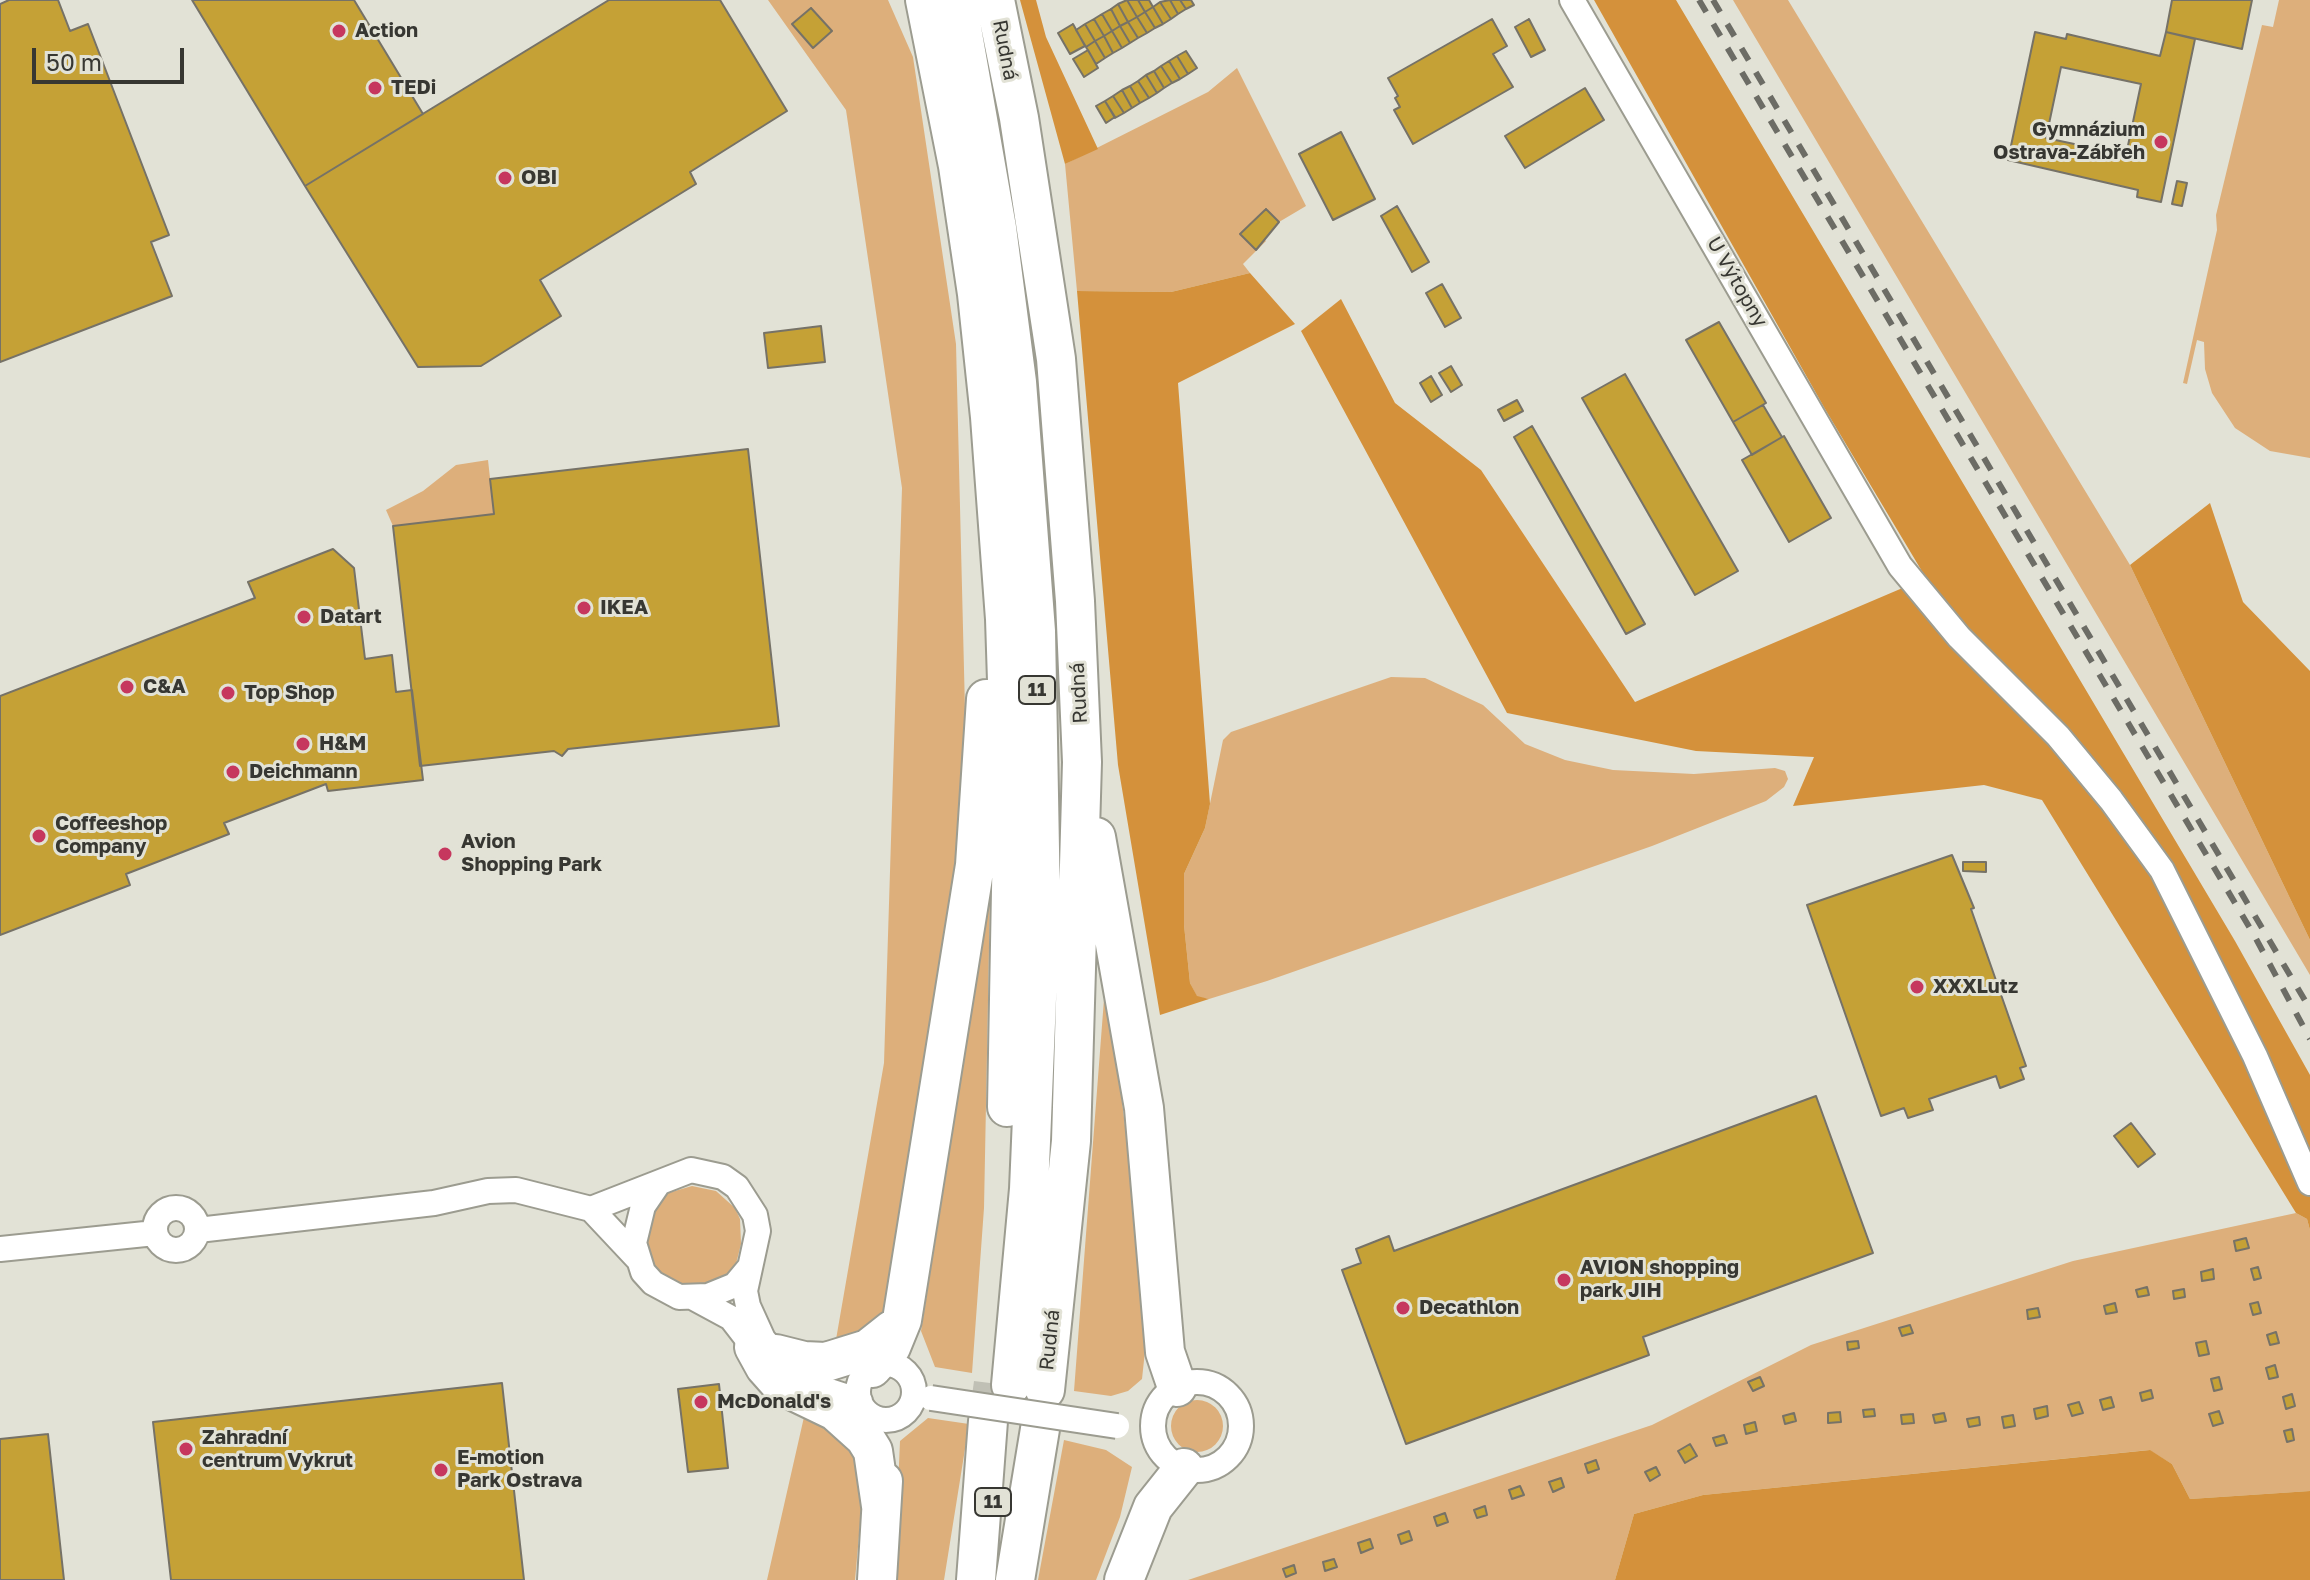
<!DOCTYPE html>
<html>
<head>
<meta charset="utf-8">
<style>
	body { margin:0 }
	#map { position:relative; width:2310px; height:1580px; overflow:hidden; background:#e2e2d6; font-family:"Golos Text",sans-serif }
	canvas { display:block }
	.scale { position:absolute; left:32px; top:48px; width:152px; height:36px; box-sizing:border-box; border:4px solid #373732; border-top:0; padding-left:10px; font-size:24px; line-height:28px; white-space:nowrap; color:#373732; -webkit-text-stroke:6px #e2e2d6; paint-order:stroke }
</style>
</head>
<body>
<div id="map">
<canvas width="2310" height="1580"></canvas>
<div class="scale">50 m</div>
</div>
<script>
const c = document.querySelector('canvas').getContext('2d');
c.lineJoin = 'round';
function fill(path, color) { c.fillStyle = color; c.fill(path, 'evenodd'); }
const poly = rows => new Path2D(rows.map(r => 'M' + r).join(''));
function strokePath(path, color, width, dash) { c.strokeStyle = color; c.lineWidth = width; c.lineCap = dash ? 'butt' : 'round'; c.setLineDash(dash || []); c.stroke(path); }
function label(font, color, halo, rows, align = 'center') {
  c.font = font + ' "Golos Text",sans-serif'; c.lineWidth = 6; c.setLineDash([]); c.textBaseline = 'middle'; c.strokeStyle = halo; c.fillStyle = color; for (const [text, x, y, turn = 0] of rows) {
    c.save(); c.translate(x, y); c.rotate((+turn || 0) * Math.PI / 180); c.textAlign = isNaN(turn) ? turn : align; if (halo) c.strokeText(text, 0, 0); c.fillText(text, 0, 0); c.restore();
  }
}
const green = poly([
	[768,0,888,0,913,57,956,344,967,791,892,1303,881,1328,834,1351,884,1063,902,488,846,110],
	[1733,0,1788,0,2130,565,2310,940,2310,975],
	[2279,0,2310,0,2310,458,2270,451,2235,428,2212,393,2205,369,2204,342,2197,340,2187,384,2183,383,2217,230,2216,215,2262,25,2273,27],
	[1237,68,1306,206,1279,222,1263,238,1266,241,1243,264,1250,273,1171,292,1077,291,1065,164,1208,92],
	[488,460,494,514,393,526,386,510,423,491,456,465],
	[1391,677,1425,678,1483,705,1525,744,1565,760,1613,770,1694,774,1775,768,1785,771,1788,779,1784,787,1766,801,1652,846,1267,981,1209,999,1197,997,1190,983,1184,925,1184,874,1205,828,1223,740,1231,732],
	[990,896,984,1208,972,1373,935,1367,921,1331],
	[1106,973,1152,1343,1145,1351,1142,1379,1128,1391,1111,1396,1074,1391],
	[692,1186,716,1191,735,1208,740,1219,741,1244,734,1272,717,1283,681,1287,659,1276,646,1255,644,1230,659,1202,668,1193],
	[2296,1213,2307,1219,2310,1230,2310,1491,2190,1499,2172,1464,2149,1450,1703,1495,1634,1514,1615,1580,1188,1580,1652,1425,1811,1345,2073,1261],
	'1171 1426a26 26 0 1 1 52 0a26 26 0 1 1-52 0Z',
	[804,1417,823,1423,851,1449,864,1480,855,1580,767,1580],
	[928,1418,969,1424,944,1580,894,1580,900,1441],
	[1064,1440,1106,1450,1132,1467,1120,1517,1096,1580,1038,1580]
]);
const forest = poly([
	[1020,0,1036,0,1046,37,1098,149,1065,164],
	[1594,0,1676,0,2235,941,2310,1075,2310,1230,2307,1219,2296,1213,2042,800,1984,785,1793,806,1814,757,1696,751,1507,713,1301,331,1341,299,1395,403,1481,470,1635,702,1926,578,1825,409],
	[1250,273,1295,324,1178,383,1210,804,1205,828,1184,874,1184,925,1190,983,1197,996,1209,999,1160,1015,1118,765,1077,291,1171,292],
	[2210,503,2243,602,2310,671,2310,940,2130,565],
	[2150,1450,2172,1464,2190,1499,2310,1491,2310,1580,1615,1580,1634,1514,1703,1495]
]);
const building = poly([
	[9,0,58,0,70,31,88,24,169,235,151,242,172,296,0,362,0,4,9,0],
	[192,0,354,0,423,114,305,186,192,0],
	[609,0,720,0,787,111,690,172,696,184,540,280,561,316,481,366,418,367,305,186,609,0],
	[1127,0,1138,0,1145,12,1137,17,1127,0],
	[1127,0,1137,17,1128,22,1118,4,1127,0],
	[1138,0,1149,0,1153,7,1145,12,1138,0],
	[1170,0,1180,0,1186,9,1178,14,1170,0],
	[1170,0,1178,14,1171,19,1160,2,1170,0],
	[1180,0,1191,0,1194,5,1186,9,1180,0],
	[2172,0,2252,0,2242,49,2166,32,2172,0],
	[1160,2,1171,19,1163,24,1153,7,1160,2],
	[1118,4,1128,22,1120,26,1111,9,1118,4],
	[1153,7,1163,24,1155,28,1145,12,1153,7],
	[811,8,832,31,813,48,792,24,811,8],
	[1111,9,1120,26,1112,31,1102,14,1111,9],
	[1145,12,1155,28,1147,33,1137,17,1145,12],
	[1102,14,1112,31,1104,36,1094,19,1102,14],
	[1137,17,1147,33,1138,38,1128,22,1137,17],
	[1094,19,1104,36,1095,41,1085,24,1094,19],
	[1492,19,1507,46,1493,54,1513,87,1413,144,1394,110,1400,107,1395,98,1398,96,1388,78,1492,19],
	[1529,19,1545,50,1531,57,1515,27,1529,19],
	[1128,22,1138,38,1130,43,1120,26,1128,22],
	[1073,24,1085,46,1070,54,1058,33,1073,24],
	[1085,24,1095,41,1086,47,1076,30,1085,24],
	[1120,26,1130,43,1122,48,1112,31,1120,26],
	[1112,31,1122,48,1113,53,1104,36,1112,31],
	[2035,32,2066,39,2067,34,2160,56,2166,32,2195,39,2161,202,2137,197,2138,190,2008,160,2035,32],
	[2061,67,2141,84,2126,155,2046,138,2061,67],
	[1104,36,1113,53,1105,58,1095,41,1104,36],
	[1095,41,1105,58,1096,64,1086,47,1095,41],
	[1088,50,1098,68,1084,77,1073,59,1088,50],
	[1186,51,1197,68,1188,74,1177,56,1186,51],
	[1177,56,1188,74,1180,79,1169,61,1177,56],
	[1169,61,1180,79,1172,83,1161,66,1169,61],
	[1161,66,1172,83,1164,88,1154,71,1161,66],
	[1154,71,1164,88,1157,93,1146,75,1154,71],
	[1146,75,1157,93,1149,98,1138,81,1146,75],
	[1138,81,1149,98,1140,103,1130,86,1138,81],
	[1130,86,1140,103,1132,108,1122,90,1130,86],
	[1585,88,1604,120,1525,168,1505,136,1585,88],
	[1122,90,1132,108,1124,113,1113,96,1122,90],
	[1113,96,1124,113,1115,118,1105,101,1113,96],
	[1105,101,1115,117,1106,123,1096,106,1105,101],
	[1341,132,1375,199,1333,220,1299,154,1341,132],
	[2177,181,2187,183,2182,206,2172,204,2177,181],
	[1397,206,1429,262,1412,272,1381,216,1397,206],
	[1266,209,1279,222,1256,250,1240,234,1266,209],
	[1442,284,1461,318,1445,327,1426,293,1442,284],
	[1719,322,1766,403,1733,422,1686,340,1719,322],
	[821,326,825,362,768,368,764,333,821,326],
	[1451,366,1462,385,1451,392,1439,373,1451,366],
	[1625,374,1738,571,1695,595,1582,398,1625,374],
	[1431,376,1442,395,1431,402,1420,383,1431,376],
	[1517,400,1523,411,1504,421,1498,410,1517,400],
	[1763,405,1782,437,1752,455,1733,422,1763,405],
	[1532,426,1645,624,1626,634,1514,437,1532,426],
	[1784,436,1831,518,1789,542,1742,460,1784,436],
	[748,449,779,726,568,749,562,756,554,751,420,766,393,526,494,514,490,479,748,449],
	[333,549,354,568,365,659,392,655,396,692,412,690,423,780,328,791,326,784,224,823,229,834,126,874,130,885,0,935,0,696,255,598,248,582,333,549],
	[1952,855,1974,908,1971,909,2026,1066,2020,1068,2024,1079,2000,1088,1996,1076,1929,1099,1933,1110,1908,1118,1904,1108,1881,1116,1807,905,1952,855],
	[1963,862,1986,862,1986,872,1963,871,1963,862],
	[1816,1096,1873,1253,1643,1337,1649,1355,1406,1444,1342,1270,1361,1263,1356,1249,1389,1236,1394,1251,1816,1096],
	[2131,1123,2155,1154,2138,1167,2114,1136,2131,1123],
	[2246,1238,2249,1248,2236,1251,2234,1241,2246,1238],
	[2258,1267,2261,1278,2254,1280,2251,1269,2258,1267],
	[2213,1269,2214,1279,2202,1281,2201,1272,2213,1269],
	[2147,1287,2149,1295,2138,1297,2136,1290,2147,1287],
	[2184,1289,2185,1297,2174,1299,2173,1291,2184,1289],
	[2258,1302,2261,1313,2253,1315,2250,1304,2258,1302],
	[2115,1303,2117,1312,2106,1314,2104,1306,2115,1303],
	[2038,1308,2040,1317,2028,1319,2027,1310,2038,1308],
	[1910,1325,1913,1333,1902,1336,1899,1328,1910,1325],
	[2276,1332,2279,1343,2270,1345,2267,1335,2276,1332],
	[1858,1341,1859,1348,1848,1350,1847,1342,1858,1341],
	[2206,1341,2209,1354,2199,1356,2196,1343,2206,1341],
	[2275,1365,2278,1377,2269,1379,2266,1368,2275,1365],
	[1760,1377,1764,1386,1753,1391,1748,1382,1760,1377],
	[2219,1377,2222,1389,2214,1391,2211,1379,2219,1377],
	[502,1383,524,1580,171,1580,153,1422,502,1383],
	[719,1384,728,1468,688,1472,678,1389,719,1384],
	[2151,1390,2153,1398,2142,1401,2140,1393,2151,1390],
	[2292,1394,2295,1406,2286,1409,2283,1397,2292,1394],
	[2111,1397,2114,1407,2103,1410,2100,1400,2111,1397],
	[2079,1402,2083,1413,2072,1416,2068,1405,2079,1402],
	[2047,1406,2048,1416,2036,1419,2034,1409,2047,1406],
	[1874,1409,1875,1416,1864,1417,1863,1410,1874,1409],
	[2219,1411,2223,1423,2213,1426,2209,1414,2219,1411],
	[1840,1412,1841,1422,1828,1423,1828,1413,1840,1412],
	[1794,1413,1796,1421,1785,1424,1783,1416,1794,1413],
	[1944,1413,1946,1421,1935,1423,1933,1415,1944,1413],
	[1913,1414,1914,1423,1902,1424,1901,1415,1913,1414],
	[2013,1415,2015,1426,2004,1428,2002,1417,2013,1415],
	[1979,1417,1980,1425,1969,1427,1967,1419,1979,1417],
	[1755,1422,1757,1431,1746,1434,1744,1425,1755,1422],
	[2292,1429,2294,1440,2287,1442,2284,1431,2292,1429],
	[48,1434,64,1580,0,1580,0,1439,48,1434],
	[1724,1435,1727,1443,1716,1446,1713,1438,1724,1435],
	[1690,1444,1697,1456,1685,1463,1678,1451,1690,1444],
	[1596,1460,1599,1469,1588,1473,1585,1464,1596,1460],
	[1656,1467,1660,1475,1650,1481,1645,1472,1656,1467],
	[1561,1478,1564,1487,1553,1492,1549,1482,1561,1478],
	[1520,1486,1524,1495,1512,1499,1509,1490,1520,1486],
	[1485,1506,1487,1515,1477,1518,1474,1510,1485,1506],
	[1445,1513,1448,1522,1437,1526,1434,1517,1445,1513],
	[1409,1531,1412,1540,1401,1544,1398,1535,1409,1531],
	[1370,1539,1373,1548,1361,1553,1358,1543,1370,1539],
	[1334,1559,1337,1567,1325,1571,1323,1562,1334,1559],
	[1294,1565,1296,1573,1286,1577,1283,1569,1294,1565]
]);
const trunkTunnel = poly([
	[988,1421,993,1382]
]);
const minor = poly([
	[1572,0,1900,566,1959,637,2058,736,2111,800,2162,870,2255,1056,2310,1183],
	[658,1184,643,1206,634,1243,643,1272,653,1283,679,1297,708,1296,735,1285,750,1267],
	'155 1229a21 21 0 1 1 42 0a21 21 0 1 1-42 0Z',
	[591,1209,691,1170,723,1177,737,1187,755,1215,758,1231,745,1291,748,1306,763,1339,775,1353],
	[198,1230,434,1203,488,1191,516,1190,591,1209,637,1258],
	[0,1249,155,1233],
	[694,1298,731,1318,755,1349],
	'858 1392a28 28 0 1 1 56 0a28 28 0 1 1-56 0Z',
	'1153 1426a44 44 0 1 1 88 0a44 44 0 1 1-88 0Z',
	[820,1388,860,1401]
]);
const trunk = poly([
	[925,0,958,166,977,294,990,417,1005,619,1012,836,1007,1107],
	[957,0,997,228,1017,382,1036,631,1041,904,1029,1189,1011,1385],
	[995,0,1019,118,1056,359,1075,601,1082,762,1071,1141,1045,1390],
	[1096,837,1144,1108,1165,1352,1177,1387],
	[754,1347,765,1367,781,1385,835,1411,865,1438,873,1451,881,1506],
	[776,1354,804,1361,826,1362,868,1349,892,1330],
	[872,1368,891,1347,902,1320,975,865,986,699],
	[877,1580,883,1481],
	[976,1580,988,1421],
	[1015,1580,1040,1429],
	[1124,1580,1153,1507,1184,1468]
]);
const rail = poly([
	[1699,0,2254,935,2310,1039],
	[1713,0,2310,1009]
]);
const minorBridge = poly([
	[931,1398,1117,1426]
]);
const markers = [
	[339,31,8,"#c6375e"],
	[375,88,8,"#c6375e"],
	[2161,142,8,"#c6375e"],
	[505,178,8,"#c6375e"],
	[584,608,8,"#c6375e"],
	[304,617,8,"#c6375e"],
	[127,687,8,"#c6375e"],
	[228,693,8,"#c6375e"],
	[303,744,8,"#c6375e"],
	[233,772,8,"#c6375e"],
	[39,836,8,"#c6375e"],
	[445,854,8,"#c6375e"],
	[1917,987,8,"#c6375e"],
	[1564,1280,8,"#c6375e"],
	[1403,1308,8,"#c6375e"],
	[701,1402,8,"#c6375e"],
	[186,1449,8,"#c6375e"],
	[441,1470,8,"#c6375e"]
];
const shields = [
	[1037,690,36],
	[993,1502,36]
];
const shieldNames = [
	["11",1037,690],
	["11",993,1502]
];
const poiNames = [
	["Action",355,31],
	["TEDi",391,88],
	["Gymnázium",2145,130,"right"],
	["Ostrava-Zábřeh",2145,153,"right"],
	["OBI",521,178],
	["IKEA",600,608],
	["Datart",320,617],
	["C&A",143,687],
	["Top Shop",244,693],
	["H&M",319,744],
	["Deichmann",249,772],
	["Coffeeshop",55,824],
	["Company",55,847],
	["Avion",461,842],
	["Shopping Park",461,865],
	["XXXLutz",1933,987],
	["AVION shopping",1580,1268],
	["park JIH",1580,1291],
	["Decathlon",1419,1308],
	["McDonald's",717,1402],
	["Zahradní",202,1438],
	["centrum Vykrut",202,1461],
	["E-motion",457,1458],
	["Park Ostrava",457,1481]
];
const streetNames = [
	["Rudná",1005,50,79],
	["U Výtopny",1737,282,60],
	["Rudná",1079,693,-93],
	["Rudná",1050,1340,-84]
];
fill(green, '#ddaf7b');
fill(forest, '#d4913b');
fill(building, '#c5a136');
strokePath(building, '#767267', 2);
strokePath(trunkTunnel, '#c0c0b5', 38, [38, 19]);
strokePath(minor, '#9c9c90', 28);
strokePath(trunk, '#9c9c90', 42);
strokePath(minor, '#fff', 24);
strokePath(trunk, '#fff', 38);
strokePath(rail, '#6c6c65', 6, [14, 14]);
strokePath(minorBridge, '#9c9c90', 28, []);
strokePath(minorBridge, '#fff', 24);
for (const [x, y, r, color] of markers) { const dot = new Path2D(); dot.arc(x, y, r, 0, 2 * Math.PI); c.fillStyle = color; c.fill(dot); strokePath(dot, '#e2e2d6', 3); }
for (const [x, y, w] of shields) { const box = new Path2D(); box.roundRect(x - w / 2, y - 14, w, 28, 6); c.fillStyle = '#e2e2d6'; c.fill(box); strokePath(box, '#373732', 2); }
label('bold 18px', '#373732', null, shieldNames);
label('bold 20px', '#373732', '#e2e2d6', poiNames, 'left');
label('20px', '#373732', '#e2e2d6', streetNames);
</script>
</body>
</html>
